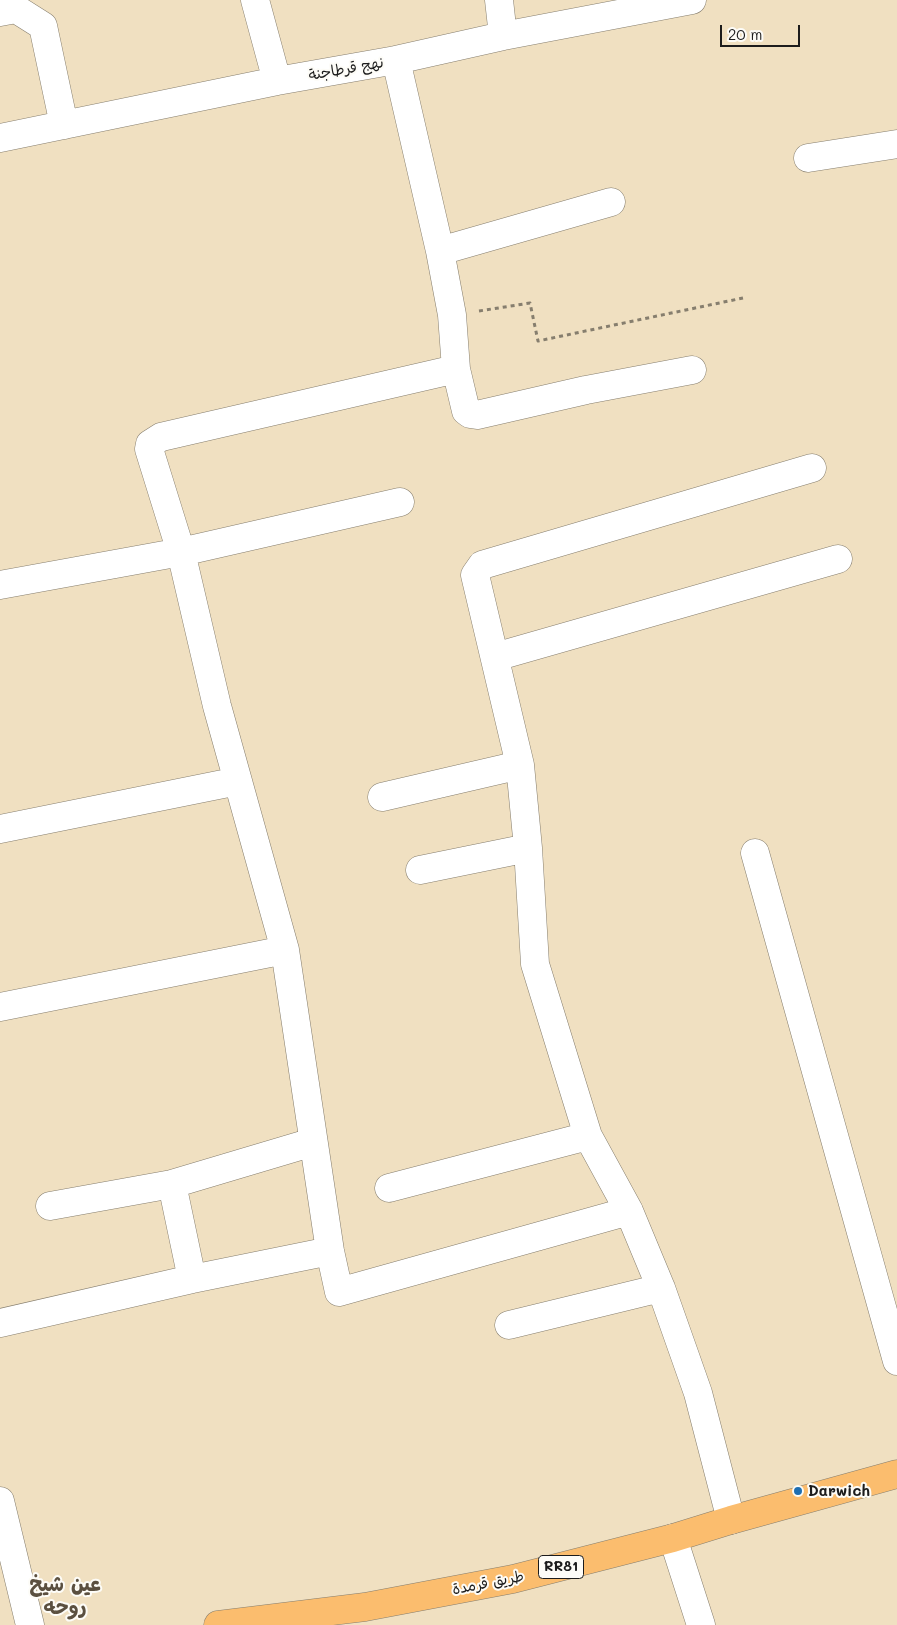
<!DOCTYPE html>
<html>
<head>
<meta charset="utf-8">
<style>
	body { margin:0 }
	#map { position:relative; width:897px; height:1625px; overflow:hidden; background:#f0e0c1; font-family:Mali,sans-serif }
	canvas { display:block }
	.scale { position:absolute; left:720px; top:25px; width:80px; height:22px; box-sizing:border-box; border:2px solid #1c1c1c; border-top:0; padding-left:6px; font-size:15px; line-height:18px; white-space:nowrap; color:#1c1c1c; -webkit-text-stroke:4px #fdfcf7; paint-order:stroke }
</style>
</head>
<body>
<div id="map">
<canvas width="897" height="1625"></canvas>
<div class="scale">20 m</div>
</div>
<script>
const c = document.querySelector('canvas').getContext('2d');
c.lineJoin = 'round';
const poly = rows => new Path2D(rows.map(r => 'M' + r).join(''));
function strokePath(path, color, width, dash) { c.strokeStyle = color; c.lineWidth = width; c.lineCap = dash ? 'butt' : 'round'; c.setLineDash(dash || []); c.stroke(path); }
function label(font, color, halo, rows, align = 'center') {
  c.font = font + ' Mali,"Playpen Sans Arabic",sans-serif'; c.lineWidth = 4; c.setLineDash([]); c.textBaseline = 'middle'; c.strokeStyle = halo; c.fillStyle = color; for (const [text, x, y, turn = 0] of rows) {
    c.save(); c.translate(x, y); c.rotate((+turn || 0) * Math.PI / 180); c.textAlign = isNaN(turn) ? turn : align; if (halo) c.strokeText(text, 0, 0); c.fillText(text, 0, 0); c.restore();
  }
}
const path = poly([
	[479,311,530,303,538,341,743,298]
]);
const street = poly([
	[255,0,277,81],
	[499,0,503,36],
	[0,12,16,9,43,26,64,125],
	[396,60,440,251,452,315,456,369,466,411,470,414,477,415,586,390,692,370],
	[0,138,277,81,396,60,503,36,692,0],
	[808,158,897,144],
	[440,251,611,202],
	[456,369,161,437,150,444,149,449,181,552,217,706,285,950,330,1251,339,1292,629,1211],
	[0,585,181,552,400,502],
	[495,657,838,559],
	[382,797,520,765],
	[0,829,238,781],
	[755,853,897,1361],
	[420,870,528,848],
	[0,1007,285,950],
	[172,1184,192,1279],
	[389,1188,588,1136],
	[50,1206,172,1184,313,1142],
	[0,1323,192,1279,330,1251],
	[509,1325,661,1288],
	[0,1501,30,1625],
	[731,1520,698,1393,685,1356,661,1288,629,1211,588,1136,535,964,528,848,520,765,475,575,482,565,812,468],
	[673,1538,701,1625]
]);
const primary = poly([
	[218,1625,365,1607,513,1579,673,1538,731,1520,897,1474]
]);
const markers = [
	[798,1491,5,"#1f6fb2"]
];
const shields = [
	[561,1567,45]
];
const shieldNames = [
	["RR81",561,1567]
];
const streetNames = [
	["نهج قرطاجنة",346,69,-10],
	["طريق قرمدة",488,1583,-11]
];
const poiNames = [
	["Darwich",808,1491]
];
const districtNames = [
	["عين شيخ",65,1585],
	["روحه",65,1608]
];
strokePath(street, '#867e6e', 29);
strokePath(primary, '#867e6e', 29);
strokePath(path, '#867e6e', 3, [4, 4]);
strokePath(street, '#fff', 28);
strokePath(primary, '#fbbd6e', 28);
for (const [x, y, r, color] of markers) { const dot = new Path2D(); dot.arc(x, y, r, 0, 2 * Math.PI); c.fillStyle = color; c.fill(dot); strokePath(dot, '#fdfcf7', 2); }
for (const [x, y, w] of shields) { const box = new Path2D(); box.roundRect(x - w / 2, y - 11.5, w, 23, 4); c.fillStyle = '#fdfcf7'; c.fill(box); strokePath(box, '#1c1c1c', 1); }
label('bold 14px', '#1c1c1c', null, shieldNames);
label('15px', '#1c1c1c', '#fdfcf7', streetNames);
label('bold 15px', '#1c1c1c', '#fdfcf7', poiNames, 'left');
label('bold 20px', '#5b5040', '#fdfcf7', districtNames);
</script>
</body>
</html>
